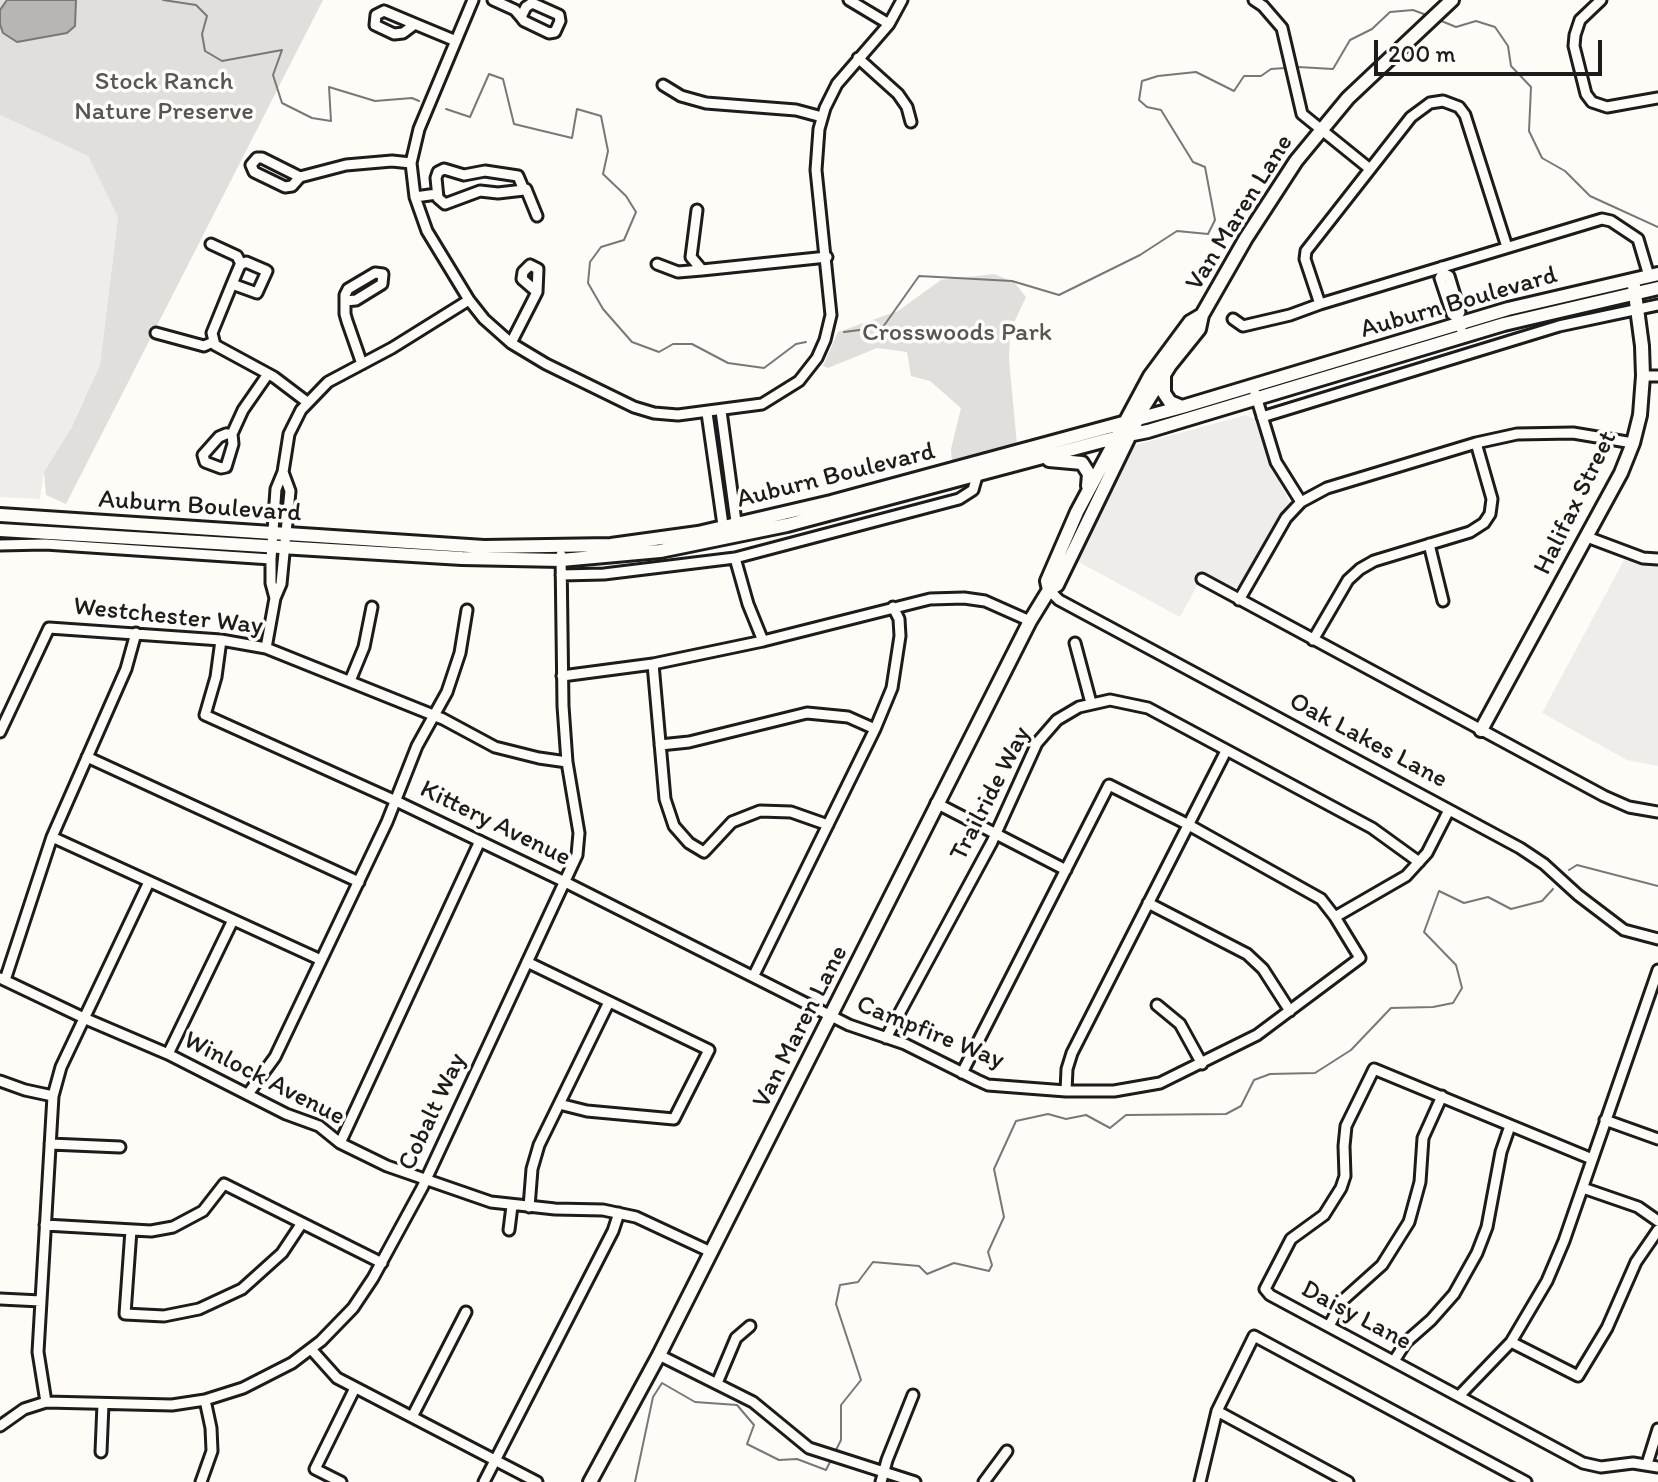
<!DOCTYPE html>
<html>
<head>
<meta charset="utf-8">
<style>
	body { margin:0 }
	#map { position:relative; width:1658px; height:1482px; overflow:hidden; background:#fdfcf7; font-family:Itim,sans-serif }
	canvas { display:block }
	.scale { position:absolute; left:1374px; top:40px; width:228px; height:36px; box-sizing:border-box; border:4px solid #1c1c1c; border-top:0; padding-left:10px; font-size:24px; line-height:28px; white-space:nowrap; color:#1c1c1c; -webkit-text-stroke:6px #fdfcf7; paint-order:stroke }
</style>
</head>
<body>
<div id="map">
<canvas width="1658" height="1482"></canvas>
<div class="scale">200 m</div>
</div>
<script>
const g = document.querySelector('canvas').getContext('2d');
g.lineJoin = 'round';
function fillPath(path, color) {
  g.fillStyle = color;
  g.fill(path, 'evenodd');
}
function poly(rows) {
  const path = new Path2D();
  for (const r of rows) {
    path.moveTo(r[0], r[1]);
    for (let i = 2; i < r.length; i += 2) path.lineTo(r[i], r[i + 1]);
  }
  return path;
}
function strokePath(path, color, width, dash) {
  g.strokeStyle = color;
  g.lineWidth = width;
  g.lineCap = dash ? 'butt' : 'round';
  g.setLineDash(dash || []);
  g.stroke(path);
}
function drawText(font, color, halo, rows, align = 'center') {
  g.font = font + ' Itim,sans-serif';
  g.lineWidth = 7;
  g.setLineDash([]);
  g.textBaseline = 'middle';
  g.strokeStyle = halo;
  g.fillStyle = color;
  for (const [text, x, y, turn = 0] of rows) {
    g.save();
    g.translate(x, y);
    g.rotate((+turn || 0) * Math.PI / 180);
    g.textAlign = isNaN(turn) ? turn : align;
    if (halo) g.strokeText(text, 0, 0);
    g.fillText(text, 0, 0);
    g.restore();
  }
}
const built = poly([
	[0,115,88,156,118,217,100,365,69,431,44,472,40,499,0,497],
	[1246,415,1255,420,1266,455,1290,503,1270,532,1241,586,1232,588,1204,573,1180,617,1075,560,1132,446],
	[1624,560,1658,566,1658,766,1627,760,1542,713]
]);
const green = poly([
	[0,0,323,0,66,504,46,495,44,472,71,428,100,365,118,217,88,156,0,115],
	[994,274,1014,282,1026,297,1010,331,1009,360,1017,445,952,463,951,449,961,408,930,381,911,376,907,352,877,348,828,368,823,366,838,332,898,311,941,280]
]);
const water = poly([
	[7,0,76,0,75,26,67,33,17,42,3,33,0,24,0,10,7,0]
]);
const stream = poly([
	[163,0,196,5,207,16,202,34,205,51,222,61,282,50,273,75,282,103,312,118,331,121,329,87,375,101,412,98,419,101],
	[1439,20,1456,27,1476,21,1495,27,1508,46,1511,66,1531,87,1529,131,1542,158,1565,171,1590,196,1658,227],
	[1298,67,1333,69,1350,40,1372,29,1390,12,1413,10,1429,16],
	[446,109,470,117,489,74,503,79,514,124,572,138,577,109,601,116,608,151,603,174,626,196,636,212,624,240,601,247,590,262,588,283,603,309,632,342,659,352,673,344,692,344,728,363,764,368,796,344,806,342],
	[844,332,883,327,919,276,1012,281,1059,295,1140,255,1177,231,1208,234,1215,220,1205,167,1193,162,1161,110,1147,107,1139,100,1142,81,1158,76,1196,72,1234,91,1244,76,1261,76,1271,69,1285,68],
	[1569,870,1577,865,1658,886],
	[835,1452,841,1440,841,1405,861,1380,836,1304,840,1285,858,1282,873,1262,919,1266,927,1274,954,1263,989,1271,992,1265,988,1252,1004,1217,994,1169,1016,1121,1048,1114,1066,1119,1086,1115,1110,1128,1126,1115,1226,1114,1241,1106,1254,1080,1270,1074,1315,1073,1351,1050,1391,1008,1433,1007,1453,1003,1462,988,1456,965,1424,932,1439,891,1464,903,1488,897,1511,909,1542,901,1553,889],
	[635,1482,653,1397,662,1383,695,1402,737,1405,754,1425,747,1444,779,1460,797,1459,826,1470,832,1458]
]);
const street = poly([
	[473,0,419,129,411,163,415,197,427,231,469,300,484,319,511,343,546,364,634,407,654,413,678,415,762,404,799,381,817,358,825,340,831,315,816,170,819,129,825,108,837,84,889,24,902,0],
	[493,0,515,10,521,17],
	[849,0,889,24],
	[1254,0,1263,6,1282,28,1302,114,1370,169],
	[1601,0,1580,20,1575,35,1574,46,1586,94,1592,102,1607,107,1658,98],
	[532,3,559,15,560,21,555,32,549,33,524,21,521,17,526,7,532,3],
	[384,11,415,24,403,33,394,34,375,25,376,15,384,11],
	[415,24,456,41],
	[858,58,898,94,907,107,911,122],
	[663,85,681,96,706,103,796,110,822,117],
	[257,158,262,158,300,177,292,186,285,187,254,172,251,165,257,158],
	[300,177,346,165,392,161,411,163],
	[524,190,518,176,485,171,464,175,444,169,438,172,436,178,438,198,445,204,480,191,498,193,524,190,526,189,537,216],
	[415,197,437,194],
	[697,210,691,257,702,270,827,257],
	[211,244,237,256,241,264],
	[657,264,678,272,702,270],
	[530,265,538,269,537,292,522,279,523,272,530,265],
	[1442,267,1443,273,1440,278,1452,314,1457,318,1461,329],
	[1443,273,1449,276,1460,312,1457,318],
	[232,284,257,293,267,271,246,262,240,265,232,284,212,333,215,345,274,377,307,402],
	[345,301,356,300,382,284,383,274,375,273,348,289,345,295,345,314,347,321,362,364],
	[1320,304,1305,259,1306,251,1411,117,1430,103,1443,101,1459,107,1465,115,1507,247],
	[1233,319,1243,326,1290,315,1320,304,1602,219,1611,221,1638,239,1649,276],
	[156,333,204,346,213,342],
	[511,343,537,292],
	[1643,376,1658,376],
	[1255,393,1276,462,1301,502],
	[721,411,737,529],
	[707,413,724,532],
	[1262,417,1559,326,1658,305],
	[226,434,232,434,233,444,226,467,221,468,205,462,203,455,219,437,226,434],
	[232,434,243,410,268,374],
	[1587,537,1643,558,1658,559],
	[1429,544,1443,601],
	[0,545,45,544,271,559],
	[735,558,748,604,763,641],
	[561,575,604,574,735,558,959,499,973,490,977,476],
	[1202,579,1604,796,1629,807,1658,812],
	[1049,590,1059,600,1520,848,1544,864,1578,895,1624,930,1658,939],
	[275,598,271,583,271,559,276,489,283,472,289,434,301,410,328,382,392,348,469,300],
	[1239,600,1286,518,1301,502,1327,488,1476,443,1517,434,1573,433,1633,443],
	[221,640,216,677,205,715,396,801,565,882,849,1025,905,1044,977,1080,988,1085,1066,1091,1114,1091,1160,1083,1257,1035,1360,958,1335,917,1321,899,1187,824,1109,785,962,1073],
	[1313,640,1348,580,1360,569,1374,561,1470,532,1484,523,1490,514,1492,499,1476,443],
	[1075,643,1091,703],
	[266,648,275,598,281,584,290,491,283,472],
	[653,664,665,799,674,826,689,843,704,852,732,822,760,811,791,812,828,825],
	[562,676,653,664,763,641,930,599,964,598,985,601,1030,621],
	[350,681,364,647,372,607],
	[0,732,49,628,221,640,266,648,443,719,495,747,539,758,567,762],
	[660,745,689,742,807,713,848,717,875,729],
	[87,757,359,882],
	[936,803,1066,870],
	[52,837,321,960],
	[1148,903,1247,954,1263,969,1290,1011],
	[1335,917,1406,876,1427,853,1449,810],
	[527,962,709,1050,674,1119,587,1111,559,1104],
	[754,975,875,729,892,688,900,636,899,619,893,607],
	[0,978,86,1019,168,1054,286,1114,319,1126,340,1143,387,1166,491,1202,555,1209,603,1210,636,1217,711,1252],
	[5,980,52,837,126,669,136,633],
	[1157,1005,1180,1024,1202,1064],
	[886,1038,992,842,1037,743,1057,720,1079,707,1110,700,1148,708,1372,828,1419,862],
	[168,1054,233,920],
	[0,1081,25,1090,53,1096],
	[1066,1091,1067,1069,1072,1053,1226,751],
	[248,1094,275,1057,387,822,417,746,447,692,460,653,467,610],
	[1605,1120,1658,1139],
	[340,1143,480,841],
	[50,1144,120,1147],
	[1592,1159,1374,1069,1346,1126,1344,1146,1345,1176,1341,1188,1324,1215,1291,1239,1265,1289,1270,1295,1583,1463,1601,1467,1633,1463,1658,1467],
	[1583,1188,1638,1207,1658,1221],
	[529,1207,532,1169,539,1145,609,1002],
	[45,1225,151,1231,173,1227,203,1211,224,1184,382,1263],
	[131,1230,125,1314,164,1316,199,1309,242,1289,282,1253,302,1223],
	[509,1230,512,1206],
	[0,1299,41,1301],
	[1329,1326,1343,1300,1382,1265,1409,1222,1420,1182,1423,1138,1442,1096],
	[1511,1342,1578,1376,1607,1328,1636,1262,1658,1230],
	[311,1349,337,1378,537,1482],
	[659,1355,753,1402,809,1448,915,1482],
	[1394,1361,1406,1342,1431,1320,1454,1294,1477,1253,1487,1227,1501,1152,1510,1126],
	[717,1383,736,1338,750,1326],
	[1459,1396,1511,1342,1547,1281,1564,1241,1658,970],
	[46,1402,38,1352,53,1096,61,1067,149,882],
	[1217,1411,1348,1482],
	[412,1417,466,1312],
	[0,1426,24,1409,46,1402,172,1405,205,1400,243,1388,292,1363,321,1341,353,1308,373,1278,422,1188,577,855,579,833,567,762,563,706,561,555],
	[101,1452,103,1404],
	[1647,1464,1658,1429],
	[201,1482,212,1451,211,1428,205,1400],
	[341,1482,315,1469,355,1388],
	[484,1482,613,1231,619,1213],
	[881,1482,887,1460,913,1395],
	[984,1482,1007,1451],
	[1200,1482,1217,1411,1254,1336,1526,1482]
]);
const secondary = poly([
	[1164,376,1164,393,1170,402,1182,407],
	[1049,460,1082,463,1089,474,1088,486],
	[0,515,484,547,611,545,698,533,831,502,1182,407,1508,309,1658,274],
	[0,530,462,558,561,560,660,551,787,525,1118,437,1148,431,1504,324,1658,288],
	[1049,590,1047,581,1077,512,1150,376,1190,322,1202,315],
	[1481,730,1621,473,1633,443,1640,415,1643,376,1642,346,1634,286],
	[590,1482,659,1355,1030,621,1049,590,1057,585,1143,408,1170,365,1199,329,1202,315,1246,238,1296,161,1348,98,1452,0]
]);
const parkNames = [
	["Stock Ranch",164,82],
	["Nature Preserve",164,112],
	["Crosswoods Park",957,333]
];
const streetNames = [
	["Van Maren Lane",1240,213,-58],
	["Auburn Boulevard",1459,303,-16],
	["Auburn Boulevard",836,476,-14],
	["Halifax Street",1576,503,-64],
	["Auburn Boulevard",200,507,4],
	["Westchester Way",168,617,6],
	["Oak Lakes Lane",1368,741,28],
	["Trailride Way",991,794,-63],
	["Kittery Avenue",495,824,26],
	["Van Maren Lane",801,1027,-63],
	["Campfire Way",930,1033,22],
	["Winlock Avenue",264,1079,27],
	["Cobalt Way",433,1112,-65],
	["Daisy Lane",1356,1316,28]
];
fillPath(built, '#eeede9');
fillPath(green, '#e0dfdb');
fillPath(water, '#b7b6b2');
strokePath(water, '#797876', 2);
strokePath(stream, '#797876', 2);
strokePath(street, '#1c1c1c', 15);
strokePath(secondary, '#1c1c1c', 18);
strokePath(street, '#fdfcf7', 9);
strokePath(secondary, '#fdfcf7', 12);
drawText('26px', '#575655', '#fdfcf7', parkNames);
drawText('26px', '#1c1c1c', '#fdfcf7', streetNames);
</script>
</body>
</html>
